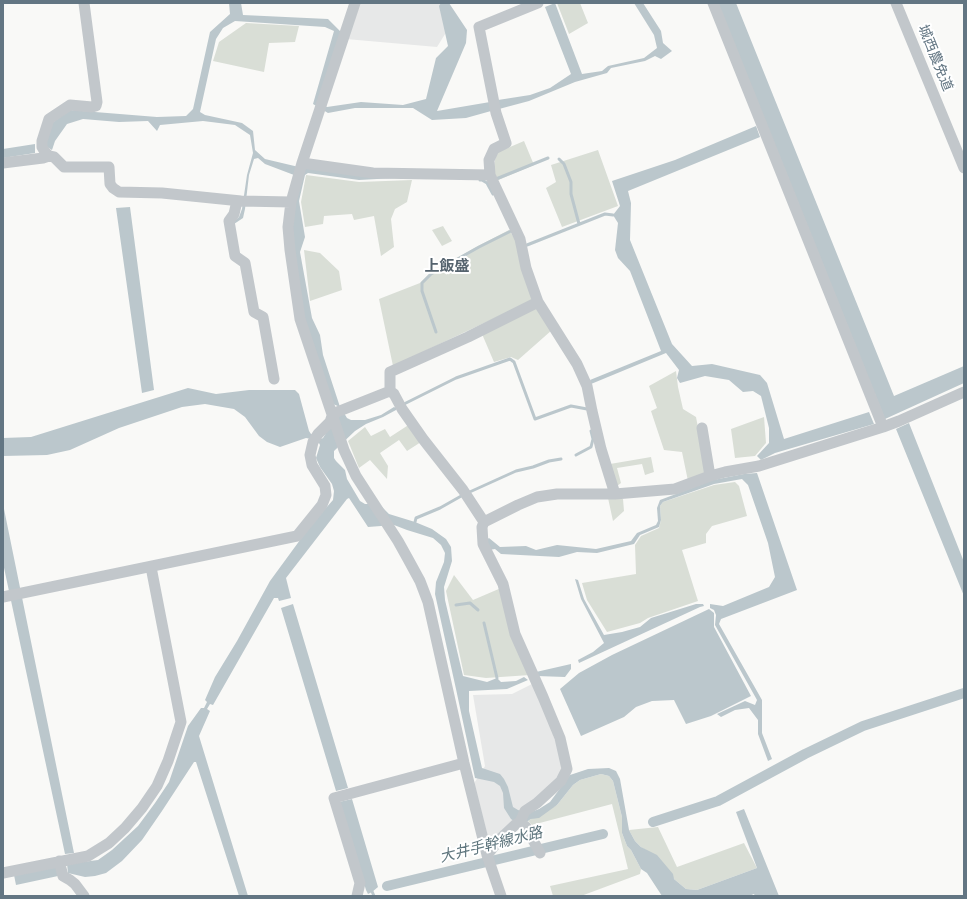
<!DOCTYPE html>
<html>
<head>
<meta charset="utf-8">
<style>
	body { margin:0 }
	#map { position:relative; width:967px; height:899px; overflow:hidden; background:#f9f9f7; font-family:"IBM Plex Sans",sans-serif }
	canvas { display:block }
	.frame { position:absolute; inset:0; border:4px solid #637683; pointer-events:none }
</style>
</head>
<body>
<div id="map">
<canvas width="967" height="899"></canvas>
<div class="frame"></div>
</div>
<script>
const g = document.querySelector('canvas').getContext('2d');
g.lineJoin = 'round';
function fillPath(path, color) {
  g.fillStyle = color;
  g.fill(path, 'evenodd');
}
function poly(rows) {
  const path = new Path2D();
  for (const r of rows) {
    path.moveTo(r[0], r[1]);
    for (let i = 2; i < r.length; i += 2) path.lineTo(r[i], r[i + 1]);
  }
  return path;
}
function strokePath(path, color, width, dash) {
  g.strokeStyle = color;
  g.lineWidth = width;
  g.lineCap = dash ? 'butt' : 'round';
  g.setLineDash(dash || []);
  g.stroke(path);
}
function drawText(font, color, halo, rows, align = 'center') {
  g.font = font + ' "IBM Plex Sans","Noto Sans JP",sans-serif';
  g.lineWidth = 4;
  g.setLineDash([]);
  g.textBaseline = 'middle';
  g.strokeStyle = halo;
  g.fillStyle = color;
  for (const [text, x, y, turn = 0] of rows) {
    g.save();
    g.translate(x, y);
    g.rotate((+turn || 0) * Math.PI / 180);
    g.textAlign = isNaN(turn) ? turn : align;
    if (halo) g.strokeText(text, 0, 0);
    g.fillText(text, 0, 0);
    g.restore();
  }
}
const built = poly([
	[358,3,447,3,455,18,437,47,346,39],
	[534,683,565,767,546,792,487,849,473,785,485,766,473,695,512,694]
]);
const green = poly([
	[557,3,580,3,588,23,569,34],
	[246,23,299,26,295,42,269,43,264,72,213,61,219,42],
	[524,141,534,165,496,181,493,175,496,153],
	[598,150,618,206,562,227,546,188,556,182,551,165],
	[306,175,359,182,412,180,407,202,395,209,391,219,394,247,381,256,374,216,354,220,352,214,324,216,323,224,305,227,301,202],
	[443,226,452,241,442,246,432,230],
	[509,230,518,244,533,300,393,366,379,299,420,283,430,273,478,246],
	[304,250,320,253,339,271,342,290,310,301],
	[536,308,552,330,518,360,511,357,494,362,482,334],
	[676,371,678,387,683,409,696,417,707,474,688,481,682,452,664,450,651,411,657,408,649,386],
	[764,417,766,443,755,456,735,458,731,429],
	[410,424,421,442,407,451,399,440,380,453,388,466,387,479,370,460,359,468,348,441,365,427,371,436,385,429,390,437],
	[651,457,654,472,645,475,642,464,617,468,621,483,617,486,610,464],
	[735,482,739,486,747,516,712,526,706,534,706,543,682,550,698,601,648,618,640,623,607,632,587,600,582,583,636,574,635,545,641,536,659,528,661,520,660,506,663,502,714,485],
	[608,498,623,499,624,511,613,521],
	[454,575,473,600,501,588,530,675,486,678,464,675,446,591],
	[601,774,609,776,613,781,622,817,622,833,627,846,631,850,641,869,640,874,581,896,553,896,550,886,628,869,612,804,532,825,528,821,531,819,557,805,573,785,580,780],
	[658,827,677,867,744,843,757,868,697,890,686,889,674,879,647,851,641,847,635,841,629,830]
]);
const water = poly([
	[229,3,241,3,243,15,328,19,341,32,318,102,327,107,361,102,403,105,426,99,436,58,448,46,439,6,441,3,449,3,467,30,466,43,437,111,490,102,491,111,466,118,432,120,413,108,355,108,328,113,313,104,334,31,325,27,235,21,223,28,216,39,200,112,205,115,242,123,253,131,255,150,265,159,303,168,395,178,359,180,308,173,305,175,299,201,305,237,300,252,312,318,320,335,323,355,340,407,333,404,306,327,294,255,292,223,294,175,265,164,258,158,254,159,249,175,245,209,243,218,234,224,231,224,239,217,242,209,247,175,253,153,250,135,235,125,203,121,160,125,157,131,148,121,119,122,83,119,67,124,55,141,52,150,47,147,46,143,52,123,70,110,157,117,186,116,193,109,210,32,230,14],
	[555,3,582,74,602,71,608,66,644,58,657,48,654,35,634,3,643,3,661,31,663,43,672,51,661,59,655,56,645,61,611,68,607,73,575,82,529,101,499,109,498,100,530,95,550,88,571,74,545,7],
	[718,3,736,3,894,396,964,366,964,383,885,419],
	[756,126,760,137,628,191,631,203,630,240,672,344,692,366,712,364,760,375,767,383,784,439,869,412,874,424,775,453,761,460,757,456,769,443,769,428,761,396,753,391,743,392,729,380,705,376,680,383,677,378,679,370,666,353,591,384,590,380,661,351,630,271,618,258,615,250,618,223,613,215,620,206,612,181,675,160],
	[35,144,35,153,3,158,3,149],
	[130,207,154,390,142,393,116,208],
	[188,388,216,394,249,390,295,390,299,394,309,431,311,434,321,439,323,438,331,425,340,415,344,413,347,418,351,420,365,420,381,415,394,407,396,408,396,410,383,417,366,424,355,431,334,451,334,458,336,461,345,470,347,479,360,501,365,504,379,504,389,514,415,522,432,529,446,539,451,547,452,561,444,587,445,600,463,676,487,682,497,678,501,682,516,681,524,677,528,680,507,689,469,691,469,711,482,768,500,774,504,779,508,787,513,807,518,810,529,813,539,809,550,802,570,775,588,769,609,768,616,771,620,779,629,830,635,841,641,847,657,855,673,874,674,879,686,889,697,890,757,868,736,812,744,809,779,896,755,896,754,894,749,896,662,896,647,873,641,869,631,850,627,846,622,833,622,817,613,781,609,776,601,774,580,780,573,785,557,805,539,818,531,819,528,821,514,821,511,819,504,808,503,793,500,786,494,782,475,778,456,689,435,594,436,582,444,562,445,553,441,545,433,538,407,530,394,525,368,527,349,498,347,499,286,578,291,598,279,601,278,598,274,598,213,705,210,704,207,709,210,711,199,736,248,896,239,896,196,762,194,762,162,811,142,840,122,861,106,873,95,876,85,877,68,873,67,864,98,860,112,850,138,826,155,803,169,782,188,726,201,708,204,708,207,702,205,700,215,677,237,641,270,581,311,525,333,500,334,491,332,484,320,467,316,458,320,445,319,443,311,439,306,438,280,447,267,442,259,436,245,417,234,409,205,404,182,407,119,428,70,450,47,455,3,456,3,438,31,437],
	[909,423,964,562,964,596,896,429],
	[757,473,797,590,721,619,719,624,762,700,762,733,772,759,768,761,758,734,758,720,749,708,735,710,721,717,717,714,745,701,755,705,757,700,715,625,716,615,714,610,710,608,710,604,723,606,769,587,775,577,768,543,748,485,742,479,714,484,663,502,660,506,661,520,659,527,640,535,634,544,597,553,577,552,559,557,501,554,495,549,489,550,486,540,489,538,500,547,526,546,536,550,557,545,596,549,631,541,637,533,656,525,658,521,657,508,660,500,713,480,744,474],
	[3,504,74,853,65,854,3,563],
	[575,579,578,580,584,599,604,635,622,632,640,627,651,618,696,604,703,604,704,606,700,607,579,663,578,660,593,652,604,643,581,599],
	[293,604,348,788,336,791,281,608],
	[709,609,714,613,714,627,751,696,711,716,686,724,674,700,652,701,636,707,624,717,581,736,560,689,579,673,612,655],
	[571,664,571,669,565,677,537,676,536,672],
	[352,799,378,887,372,892,368,894,366,890,339,802],
	[56,866,58,876,16,885,14,875]
]);
const stream = poly([
	[559,159,564,164,571,182,571,194,579,224],
	[496,179,548,158],
	[480,180,482,180,487,183,493,194],
	[527,245,605,214,613,215],
	[436,332,422,291,422,283,431,274,479,247,511,231],
	[402,405,456,378,510,359,514,362,535,419,571,406,587,409],
	[576,455,591,447,593,439,591,431],
	[415,522,416,518,440,508,463,495,516,471,533,467,549,461,561,459],
	[456,605,470,603,478,610],
	[484,623,497,678],
	[371,889,374,896]
]);
const canal = poly([
	[653,822,718,801,805,754,863,726,964,693],
	[387,886,603,834]
]);
const minor = poly([
	[84,3,97,102,96,106,92,107,70,105,49,119,42,141,42,147,45,152,49,156,54,157,64,167,109,167,110,184,113,188,119,192,162,193,241,201,291,202],
	[355,3,302,163,291,202,288,227,290,250,300,319,344,450,356,476,398,541,408,559,420,581,428,602,464,763,487,855,501,896],
	[713,3,883,427],
	[896,3,964,168],
	[3,163,43,158,49,156],
	[302,163,373,173,490,175,520,239,526,268,538,302,577,364,587,386,592,411,601,449,615,494],
	[490,175,489,160,494,149,506,143,496,113,479,27,538,3],
	[237,201,234,214,229,221,235,256,245,263,254,312,263,317,274,379],
	[702,428,710,476],
	[484,522,518,505,537,497,557,494,615,494,675,489,710,476,725,472,759,466,883,427,899,421,964,392],
	[3,597,297,536,322,505,326,495,325,486,312,465,310,455,313,442,318,434,330,422,332,416,337,412,390,391],
	[520,822,526,827,540,853],
	[487,855,499,840,515,825,520,822,525,811,537,803,561,781,567,769,560,738,543,697,515,634,503,584,483,544,482,527,484,522,463,490,423,439,402,409,394,394,390,391,390,372,468,337,538,302],
	[59,861,63,876,70,880,75,884,84,896],
	[3,873,88,856,109,843,125,828,142,808,157,786,168,761,181,722,151,567],
	[357,896,360,883,334,798,464,763]
]);
const streetNames = [
	["城西農免道",935,58,68]
];
const neighbourhoodNames = [
	["上飯盛",447,267]
];
const waterNames = [
	["大井手幹線水路",491,845,-14]
];
fillPath(built, '#e7e8e8');
fillPath(green, '#d9ded6');
fillPath(water, '#bbc7cc');
strokePath(stream, '#bbc7cc', 3);
strokePath(canal, '#bbc7cc', 10);
strokePath(minor, '#c2c7cb', 11);
drawText('14px', '#637683', '#fff', streetNames);
drawText('bold 15px', '#55636e', '#fff', neighbourhoodNames);
drawText('italic 15px', '#5e757d', '#fff', waterNames);
</script>
</body>
</html>
